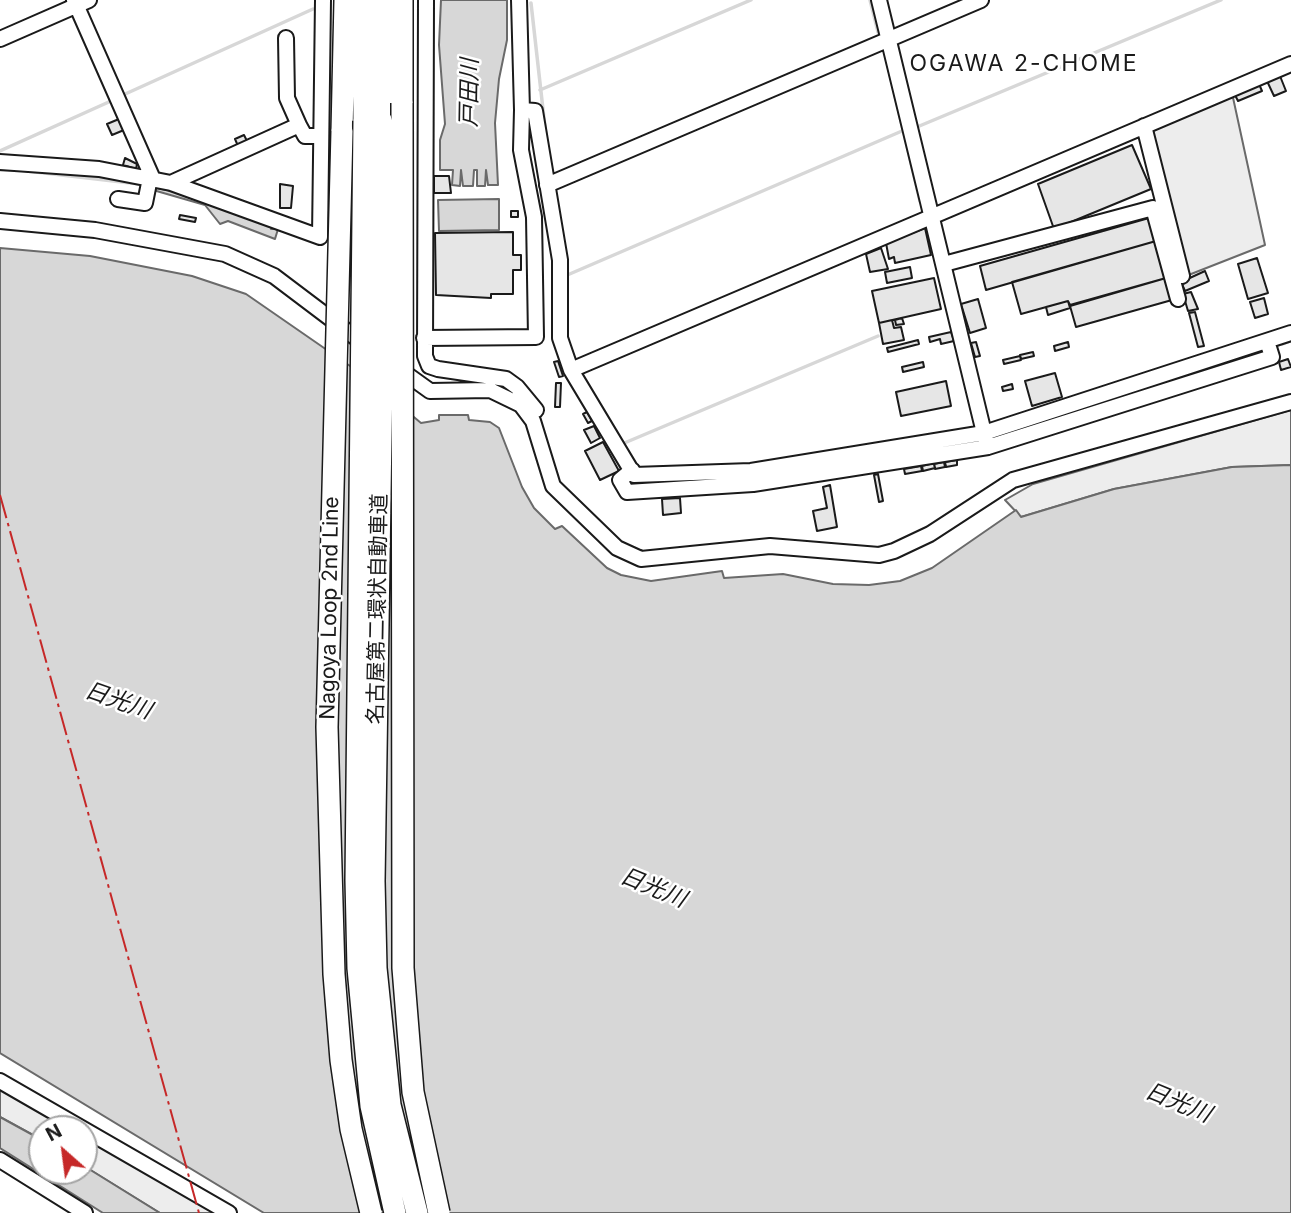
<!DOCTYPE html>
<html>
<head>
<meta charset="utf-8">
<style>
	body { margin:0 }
	#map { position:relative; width:1291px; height:1213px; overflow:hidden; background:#fff; font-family:Inter,sans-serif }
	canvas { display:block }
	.north { position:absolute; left:28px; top:1115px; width:70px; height:70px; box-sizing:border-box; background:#fff; border:2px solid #a3a3a3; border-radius:50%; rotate:332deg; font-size:19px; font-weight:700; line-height:28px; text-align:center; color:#1a1a1a }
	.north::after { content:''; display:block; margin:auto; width:24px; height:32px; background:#c62828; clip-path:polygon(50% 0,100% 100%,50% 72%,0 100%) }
</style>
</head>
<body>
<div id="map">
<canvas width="1291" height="1213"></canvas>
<div class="north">N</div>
</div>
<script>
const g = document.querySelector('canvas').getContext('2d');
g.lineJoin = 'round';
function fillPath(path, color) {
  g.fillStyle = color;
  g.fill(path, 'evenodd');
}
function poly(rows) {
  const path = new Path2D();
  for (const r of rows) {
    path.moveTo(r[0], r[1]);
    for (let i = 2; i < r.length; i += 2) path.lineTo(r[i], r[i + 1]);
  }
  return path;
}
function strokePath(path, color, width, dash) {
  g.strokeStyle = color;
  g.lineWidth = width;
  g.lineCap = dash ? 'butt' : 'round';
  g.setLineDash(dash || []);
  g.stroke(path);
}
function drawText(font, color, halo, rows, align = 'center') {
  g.font = font + ' Inter,"Noto Sans JP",sans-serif';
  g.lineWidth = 5;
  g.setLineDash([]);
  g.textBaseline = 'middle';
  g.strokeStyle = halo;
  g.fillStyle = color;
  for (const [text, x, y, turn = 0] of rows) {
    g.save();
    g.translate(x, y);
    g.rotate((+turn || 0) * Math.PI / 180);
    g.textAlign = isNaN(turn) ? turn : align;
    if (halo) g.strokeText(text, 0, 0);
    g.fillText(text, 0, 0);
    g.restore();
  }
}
const green = poly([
	[1232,93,1265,245,1186,276,1150,131,1232,93],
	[1291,410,1291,465,1232,467,1114,489,1021,517,1005,500,1033,484,1291,410],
	[0,1086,79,1129,42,1129,42,1140,0,1117,0,1086],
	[84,1132,220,1213,160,1213,84,1166,84,1132]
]);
const water = poly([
	[441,0,507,0,507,40,499,79,495,123,498,185,488,185,486,170,485,186,477,186,477,170,474,170,473,186,463,186,461,170,460,186,452,185,453,170,440,170,440,140,445,124,439,45,441,0],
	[153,187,202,198,272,226,271,229,278,229,275,239,228,221,220,224,205,205,153,190,153,187],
	[499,199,499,230,439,231,438,200,499,199],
	[0,248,90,256,192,276,246,294,366,377,421,423,439,420,439,415,468,415,469,420,490,422,499,428,522,487,534,508,555,529,562,526,607,568,621,575,651,581,722,571,724,578,783,574,833,584,869,585,900,581,932,568,1016,510,1021,517,1114,489,1232,467,1291,465,1291,1213,264,1213,0,1053,0,248],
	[0,1117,42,1140,42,1171,84,1171,84,1166,160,1213,103,1213,0,1148,0,1117]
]);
const stream = poly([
	[870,0,878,32],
	[531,3,546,136],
	[884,49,920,201],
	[540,90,751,0],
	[123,95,313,9],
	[917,127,1221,0],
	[0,151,111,101],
	[0,170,12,170],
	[27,171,139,184],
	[565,276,902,131],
	[1282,344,1291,341],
	[1138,390,1257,352],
	[622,444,878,336]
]);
const building = poly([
	[1280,76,1286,91,1274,96,1267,81,1280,76],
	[1259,84,1262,91,1238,101,1235,95,1259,84],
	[119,119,124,130,112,135,107,124,119,119],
	[244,135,247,141,238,146,235,139,244,135],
	[1132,145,1151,189,1054,229,1038,184,1132,145],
	[125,158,137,164,136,169,123,165,125,158],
	[434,176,449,176,451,193,434,193,434,176],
	[280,184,293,186,291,208,280,208,280,184],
	[511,211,518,211,518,217,511,217,511,211],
	[180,215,196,218,195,222,179,219,180,215],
	[1149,218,1156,241,986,290,980,266,1149,218],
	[925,228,931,255,895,263,894,257,889,259,886,243,925,228],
	[513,232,513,255,521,255,521,270,513,270,513,294,491,294,491,298,436,295,435,233,513,232],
	[1156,241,1166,278,1070,305,1068,301,1021,314,1012,282,1156,241],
	[881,248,888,269,870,272,866,254,881,248],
	[1257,258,1268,293,1248,299,1238,264,1257,258],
	[910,267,912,278,887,283,885,272,910,267],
	[1205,271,1209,281,1185,291,1181,282,1205,271],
	[934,278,941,309,879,323,872,291,934,278],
	[1166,278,1172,300,1076,327,1070,306,1166,278],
	[1191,292,1198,309,1188,311,1183,294,1191,292],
	[1264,298,1268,314,1255,318,1250,302,1264,298],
	[978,299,986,328,970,333,961,304,978,299],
	[1068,301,1070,308,1048,315,1046,307,1068,301],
	[1195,312,1204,346,1198,347,1189,313,1195,312],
	[902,318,904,324,896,325,895,320,902,318],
	[892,320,894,328,901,327,904,340,883,344,879,323,892,320],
	[951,332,954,341,941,344,940,339,930,342,929,337,951,332],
	[918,340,919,344,888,352,887,348,918,340],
	[976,342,980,356,975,357,971,343,976,342],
	[1068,342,1069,347,1055,351,1054,346,1068,342],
	[1033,352,1034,356,1021,359,1020,355,1033,352],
	[1020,356,1021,360,1004,364,1003,360,1020,356],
	[1288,359,1291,367,1281,370,1279,362,1288,359],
	[558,361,563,376,559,377,554,362,558,361],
	[923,362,924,367,903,372,902,367,923,362],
	[1055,373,1062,397,1032,406,1025,381,1055,373],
	[946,381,951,406,901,416,896,392,946,381],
	[556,383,561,383,560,407,555,407,556,383],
	[1012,384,1013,389,1003,391,1002,387,1012,384],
	[587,412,592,421,588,423,583,414,587,412],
	[594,426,600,438,591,443,584,430,594,426],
	[603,442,619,471,600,480,585,451,603,442],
	[957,460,957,465,946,467,945,462,957,460],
	[944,462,945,467,935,469,934,464,944,462],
	[934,463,935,468,923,471,922,466,934,463],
	[921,466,922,471,905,474,904,469,921,466],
	[878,474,883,501,879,502,874,475,878,474],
	[830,485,837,527,817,531,813,511,827,508,823,487,830,485],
	[680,498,681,513,663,515,662,499,680,498]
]);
const minor = poly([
	[74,0,153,179],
	[426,0,425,356,429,366,438,369,506,379,517,387,536,410],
	[519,0,522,110,535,111,560,260,560,338,571,370],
	[879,0,986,441],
	[286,38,287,98,299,125],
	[0,39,89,0],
	[1291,64,571,370,634,475,751,471,984,433,1291,333],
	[1144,126,1182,276],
	[0,162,99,169,171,183,320,237,323,0],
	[171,183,299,125,305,136,321,136],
	[547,185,981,0],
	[118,199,145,203,150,178],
	[0,221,95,230,225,254,274,276,364,344],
	[944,264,1153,208,1178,299],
	[424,338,536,337,534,217,521,150,522,110],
	[398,368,430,391,490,390,521,405,533,421,553,486,617,548,641,559,770,546,879,555,894,551,930,534,1013,480,1291,402],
	[632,470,620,480,627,492,753,484,988,447,1272,357,1267,341],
	[0,1081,229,1213],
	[0,1160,85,1213]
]);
const highway = poly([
	[363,0,364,121],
	[381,0,381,120],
	[402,0,402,103],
	[342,131,345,0]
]);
const highwayBridge = poly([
	[402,103,403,968,413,1092,439,1213],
	[381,120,383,302,374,881,376,968,390,1105,417,1213],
	[364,121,356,880,358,968,371,1106,395,1213],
	[342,131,327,727,334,974,341,1060,351,1129,371,1213]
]);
const power = poly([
	[0,495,199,1213]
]);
const streetNames = [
	["Nagoya Loop 2nd Line",330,608,-89],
	["名古屋第二環状自動車道",378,609,-89]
];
const neighbourhoodNames = [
	["OGAWA 2-CHOME",1024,64]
];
const waterNames = [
	["戸田川",470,93,-89],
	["日光川",118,701,19],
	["日光川",653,888,22],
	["日光川",1178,1103,22]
];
fillPath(green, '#ededed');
strokePath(green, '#6a6a6a', 2);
fillPath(water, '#d7d7d7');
strokePath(water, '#6a6a6a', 2);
strokePath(stream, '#d7d7d7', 3.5);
fillPath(building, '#e6e6e6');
strokePath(building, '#1a1a1a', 2);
strokePath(minor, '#1a1a1a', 18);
strokePath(highway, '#1a1a1a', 24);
strokePath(minor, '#fff', 14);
strokePath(highway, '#fff', 21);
strokePath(highwayBridge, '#1a1a1a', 24, []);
strokePath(highwayBridge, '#fff', 21);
strokePath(power, '#c62828', 2, [24, 5, 3.5, 5]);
drawText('21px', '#1a1a1a', '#fff', streetNames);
g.letterSpacing = '2px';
drawText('23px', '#1a1a1a', '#fff', neighbourhoodNames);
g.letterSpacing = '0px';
drawText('italic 23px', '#1a1a1a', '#fff', waterNames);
</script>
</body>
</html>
